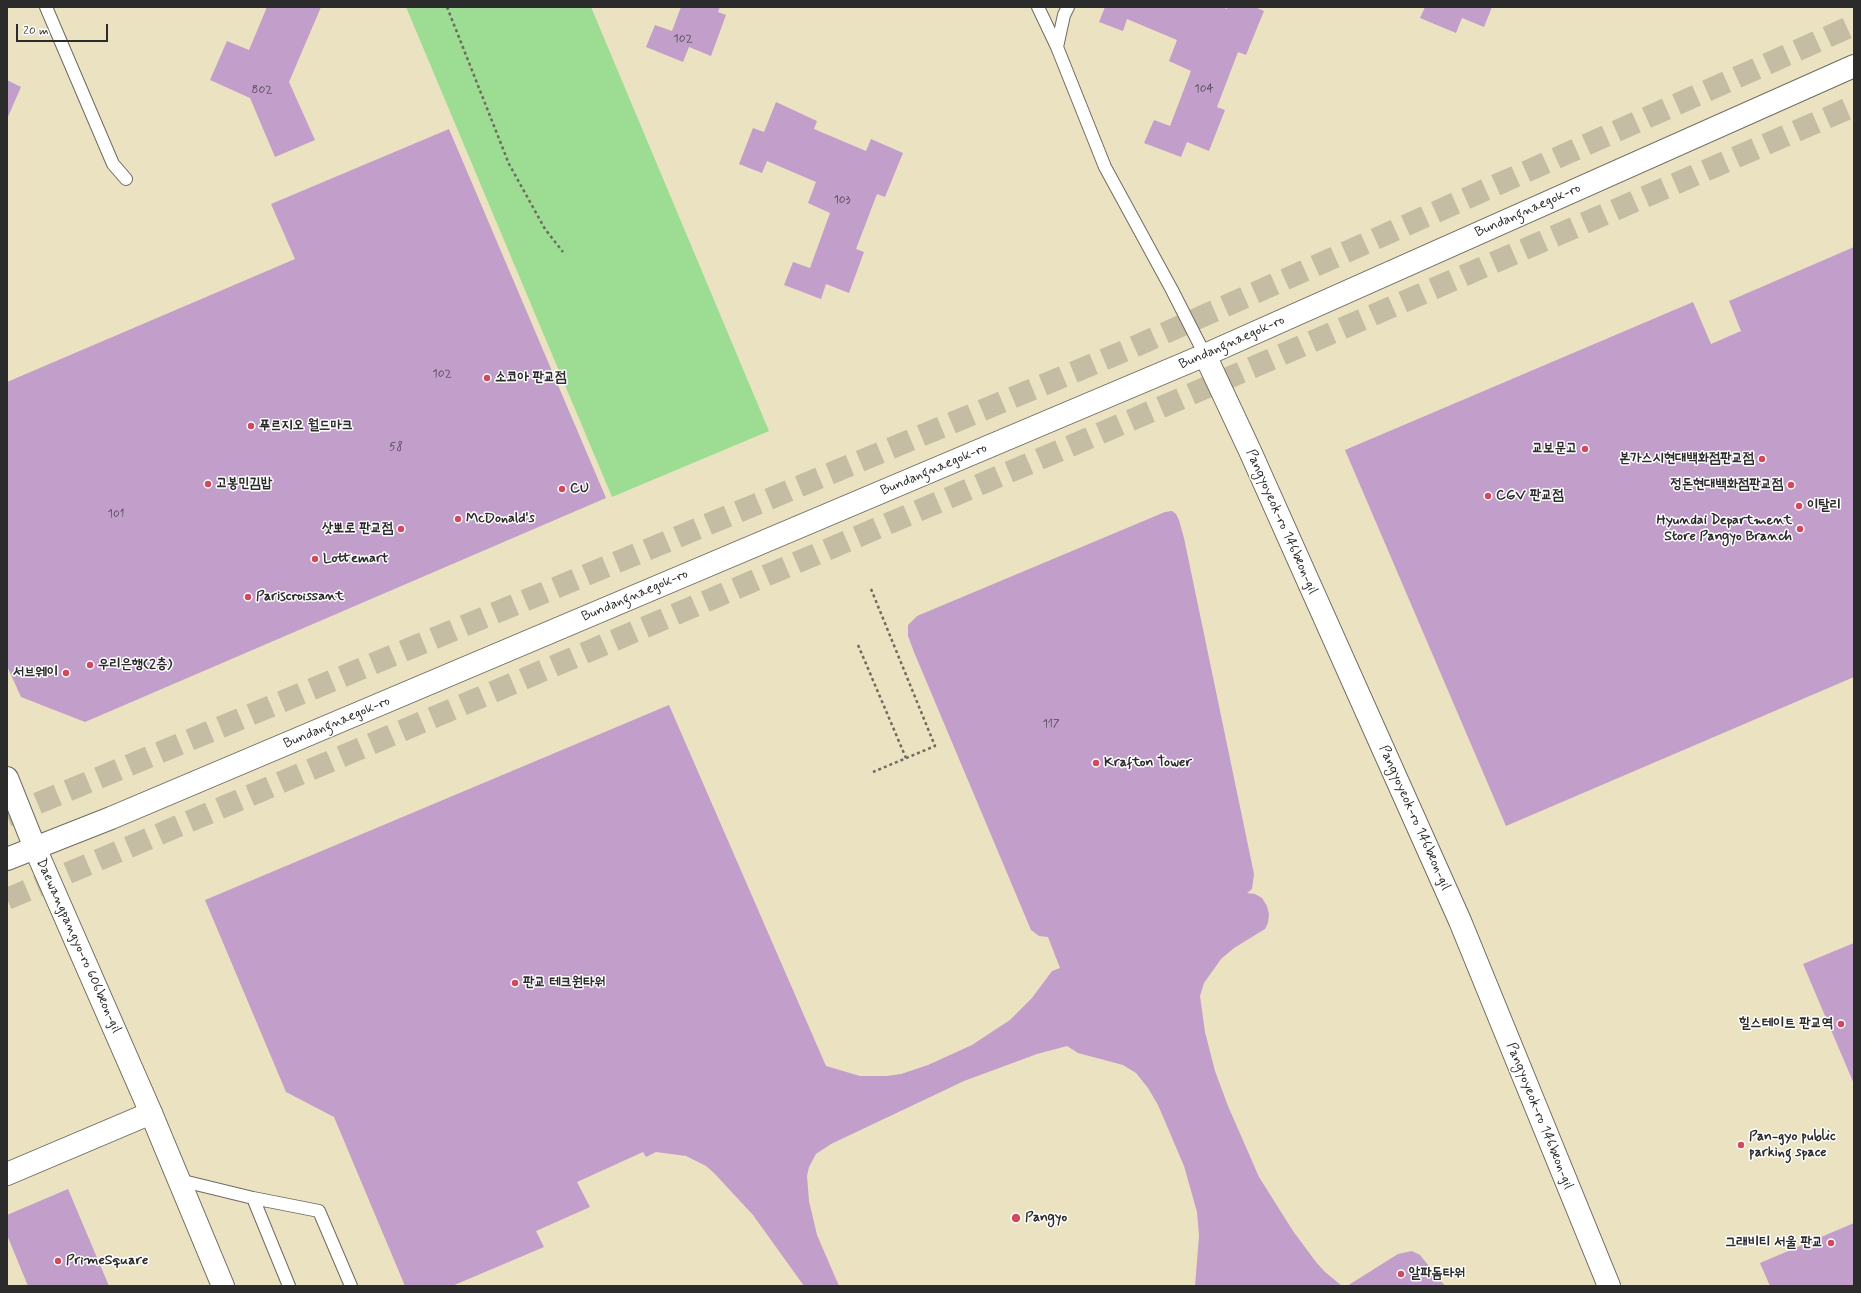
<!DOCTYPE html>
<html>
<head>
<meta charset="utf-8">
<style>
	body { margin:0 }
	#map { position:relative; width:1861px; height:1293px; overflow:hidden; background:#ebe2c1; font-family:Mynerve,sans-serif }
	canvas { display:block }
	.frame { position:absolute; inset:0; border:8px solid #2b2b2b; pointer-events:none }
	.scale { position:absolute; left:16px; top:24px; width:92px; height:18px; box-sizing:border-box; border:2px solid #2b2b2b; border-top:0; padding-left:5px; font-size:12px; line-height:14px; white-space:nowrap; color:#2b2b2b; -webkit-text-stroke:3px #fff; paint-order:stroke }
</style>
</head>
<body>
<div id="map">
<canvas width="1861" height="1293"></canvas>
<div class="frame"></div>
<div class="scale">20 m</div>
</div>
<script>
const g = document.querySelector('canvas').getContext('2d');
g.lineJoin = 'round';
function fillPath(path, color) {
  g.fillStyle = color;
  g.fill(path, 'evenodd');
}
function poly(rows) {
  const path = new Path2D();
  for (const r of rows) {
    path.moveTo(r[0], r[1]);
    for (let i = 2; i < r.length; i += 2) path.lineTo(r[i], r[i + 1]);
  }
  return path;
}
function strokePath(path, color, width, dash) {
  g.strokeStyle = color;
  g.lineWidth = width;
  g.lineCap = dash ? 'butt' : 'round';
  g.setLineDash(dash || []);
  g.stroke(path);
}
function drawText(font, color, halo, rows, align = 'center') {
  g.font = font + ' Mynerve,"Poor Story",sans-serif';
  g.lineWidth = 3;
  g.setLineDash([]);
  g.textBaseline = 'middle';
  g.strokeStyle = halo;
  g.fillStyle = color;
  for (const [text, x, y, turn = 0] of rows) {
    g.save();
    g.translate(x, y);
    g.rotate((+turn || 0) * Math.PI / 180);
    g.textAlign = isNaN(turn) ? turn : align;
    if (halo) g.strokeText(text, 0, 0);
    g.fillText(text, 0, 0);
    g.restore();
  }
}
const green = poly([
	[406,7,591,7,769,431,612,497]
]);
const building = poly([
	[267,7,321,7,289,82,315,140,275,157,250,98,210,80,227,41,249,50],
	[681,7,720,7,718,12,726,15,711,56,689,47,683,62,646,47,655,25,672,31],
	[1105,7,1222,7,1227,9,1227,7,1255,7,1264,11,1246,55,1238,52,1217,107,1225,110,1209,151,1187,142,1181,157,1144,143,1154,120,1170,126,1191,71,1169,61,1177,40,1127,19,1123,31,1099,22],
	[1425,7,1492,7,1484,27,1462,18,1456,33,1420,18],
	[7,80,21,87,7,119],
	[776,102,817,121,814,129,866,151,871,139,903,153,885,197,877,194,856,249,864,252,849,293,826,284,821,299,784,285,793,262,810,268,830,213,808,203,816,182,767,161,762,173,739,164,753,128,764,132],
	[449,129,606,498,85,722,21,697,7,666,7,382,295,259,271,204],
	[1854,247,1854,677,1506,826,1345,450,1693,302,1711,344,1741,331,1729,301],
	[1172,511,1176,514,1179,520,1184,538,1254,874,1252,889,1247,893,1255,894,1262,898,1267,906,1269,914,1268,923,1265,929,1234,948,1221,959,1204,983,1200,996,1205,1032,1215,1071,1228,1106,1259,1177,1293,1231,1316,1262,1325,1272,1342,1286,1195,1286,1199,1236,1197,1212,1184,1166,1158,1105,1148,1088,1136,1073,1123,1065,1078,1053,1067,1046,1037,1054,964,1081,831,1144,816,1154,809,1167,807,1176,809,1201,817,1235,839,1286,804,1286,753,1215,714,1173,706,1166,686,1156,656,1152,646,1157,643,1152,577,1182,590,1207,536,1231,544,1247,452,1286,405,1286,334,1117,286,1092,205,900,669,705,826,1066,860,1076,887,1076,901,1074,928,1065,972,1045,1010,1020,1032,998,1052,971,1060,968,1048,937,1039,936,1031,930,914,652,908,636,908,625,917,616,1165,512],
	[1854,943,1854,1084,1803,964],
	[68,1189,109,1286,28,1286,7,1235,7,1215],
	[1854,1223,1854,1286,1770,1286,1760,1263],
	[1412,1251,1420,1255,1445,1286,1347,1286,1398,1254]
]);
const trunkTunnel = poly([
	[7,816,1127,350,1854,25],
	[7,899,1136,418,1854,106]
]);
const path = poly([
	[447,7,509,164,545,229,563,252],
	[871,589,935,746,873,772],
	[858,645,906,758]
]);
const service = poly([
	[46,7,113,164,126,179],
	[1038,7,1057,47,1105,167,1172,290,1205,355],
	[1057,47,1064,15,1068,7],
	[179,1180,253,1198,289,1286],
	[253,1198,319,1211,351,1286]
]);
const minor = poly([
	[1205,355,1250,451,1460,921,1609,1286],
	[7,1174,151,1113]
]);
const tertiary = poly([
	[7,778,35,848,151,1113,223,1286]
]);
const primary = poly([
	[7,859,111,818,1205,355,1854,66]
]);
const markers = [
	[487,378,4,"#d1495b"],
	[251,426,4,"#d1495b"],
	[1585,449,4,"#d1495b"],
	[1762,459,4,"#d1495b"],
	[208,484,4,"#d1495b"],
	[1791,485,4,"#d1495b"],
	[562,489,4,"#d1495b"],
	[1488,496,4,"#d1495b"],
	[1799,506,4,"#d1495b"],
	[458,519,4,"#d1495b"],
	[401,529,4,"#d1495b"],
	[1800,529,4,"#d1495b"],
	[315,559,4,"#d1495b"],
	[248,597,4,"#d1495b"],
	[90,665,4,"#d1495b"],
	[66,673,4,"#d1495b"],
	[1096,763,4,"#d1495b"],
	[515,983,4,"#d1495b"],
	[1841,1024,4,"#d1495b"],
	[1741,1145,4,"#d1495b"],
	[1016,1218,5,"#d1495b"],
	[1831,1243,4,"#d1495b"],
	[58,1261,4,"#d1495b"],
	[1401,1274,4,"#d1495b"]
];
const numberNames = [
	["102",683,39],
	["104",1204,89],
	["802",262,90],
	["103",842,200],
	["102",442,374],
	["58",396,447],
	["101",116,514],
	["117",1051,724]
];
const streetNames = [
	["Bundangnaegok-ro",1528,211,-24],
	["Bundangnaegok-ro",1232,343,-24],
	["Bundangnaegok-ro",934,470,-23],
	["Pangyoyeok-ro 146beon-gil",1281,522,66],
	["Bundangnaegok-ro",635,596,-23],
	["Bundangnaegok-ro",337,723,-23],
	["Pangyoyeok-ro 146beon-gil",1414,818,66],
	["Daewangpangyo-ro 606beon-gil",78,946,66],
	["Pangyoyeok-ro 146beon-gil",1539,1116,68]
];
const poiNames = [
	["소코아 판교점",495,378],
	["푸르지오 월드마크",259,426],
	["교보문고",1577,449,"right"],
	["본가스시현대백화점판교점",1754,459,"right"],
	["고봉민김밥",216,484],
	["정돈현대백화점판교점",1783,485,"right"],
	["CU",570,489],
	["CGV 판교점",1496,496],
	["이탈리",1807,506],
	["McDonald's",466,519],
	["Hyundai Department",1792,521,"right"],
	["Store Pangyo Branch",1792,537,"right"],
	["삿뽀로 판교점",393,529,"right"],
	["Lottemart",323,559],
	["Pariscroissant",256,597],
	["우리은행(2층)",98,665],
	["서브웨이",58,673,"right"],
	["Krafton Tower",1104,763],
	["판교 테크원타워",523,983],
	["힐스테이트 판교역",1833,1024,"right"],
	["Pan-gyo public",1749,1137],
	["parking space",1749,1153],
	["Pangyo",1025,1218],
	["그래비티 서울 판교",1823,1243,"right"],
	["PrimeSquare",66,1261],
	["알파돔타워",1409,1274]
];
fillPath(green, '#9cdd93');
fillPath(building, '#c29ecb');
strokePath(trunkTunnel, '#c5bda3', 22, [22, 11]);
strokePath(service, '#6e6b60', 14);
strokePath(minor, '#6e6b60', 24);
strokePath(tertiary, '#6e6b60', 24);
strokePath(primary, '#6e6b60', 24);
strokePath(path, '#6e6b60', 2.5, [3, 3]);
strokePath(service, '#fff', 12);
strokePath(minor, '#fff', 22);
strokePath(tertiary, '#fff', 22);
strokePath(primary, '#fff', 22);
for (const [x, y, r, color] of markers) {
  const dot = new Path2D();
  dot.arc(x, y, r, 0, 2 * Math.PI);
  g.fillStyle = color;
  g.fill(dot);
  strokePath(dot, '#fff', 1.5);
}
drawText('12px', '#514853', null, numberNames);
drawText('14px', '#2b2b2b', '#fff', streetNames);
drawText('bold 14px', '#2b2b2b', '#fff', poiNames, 'left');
</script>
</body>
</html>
